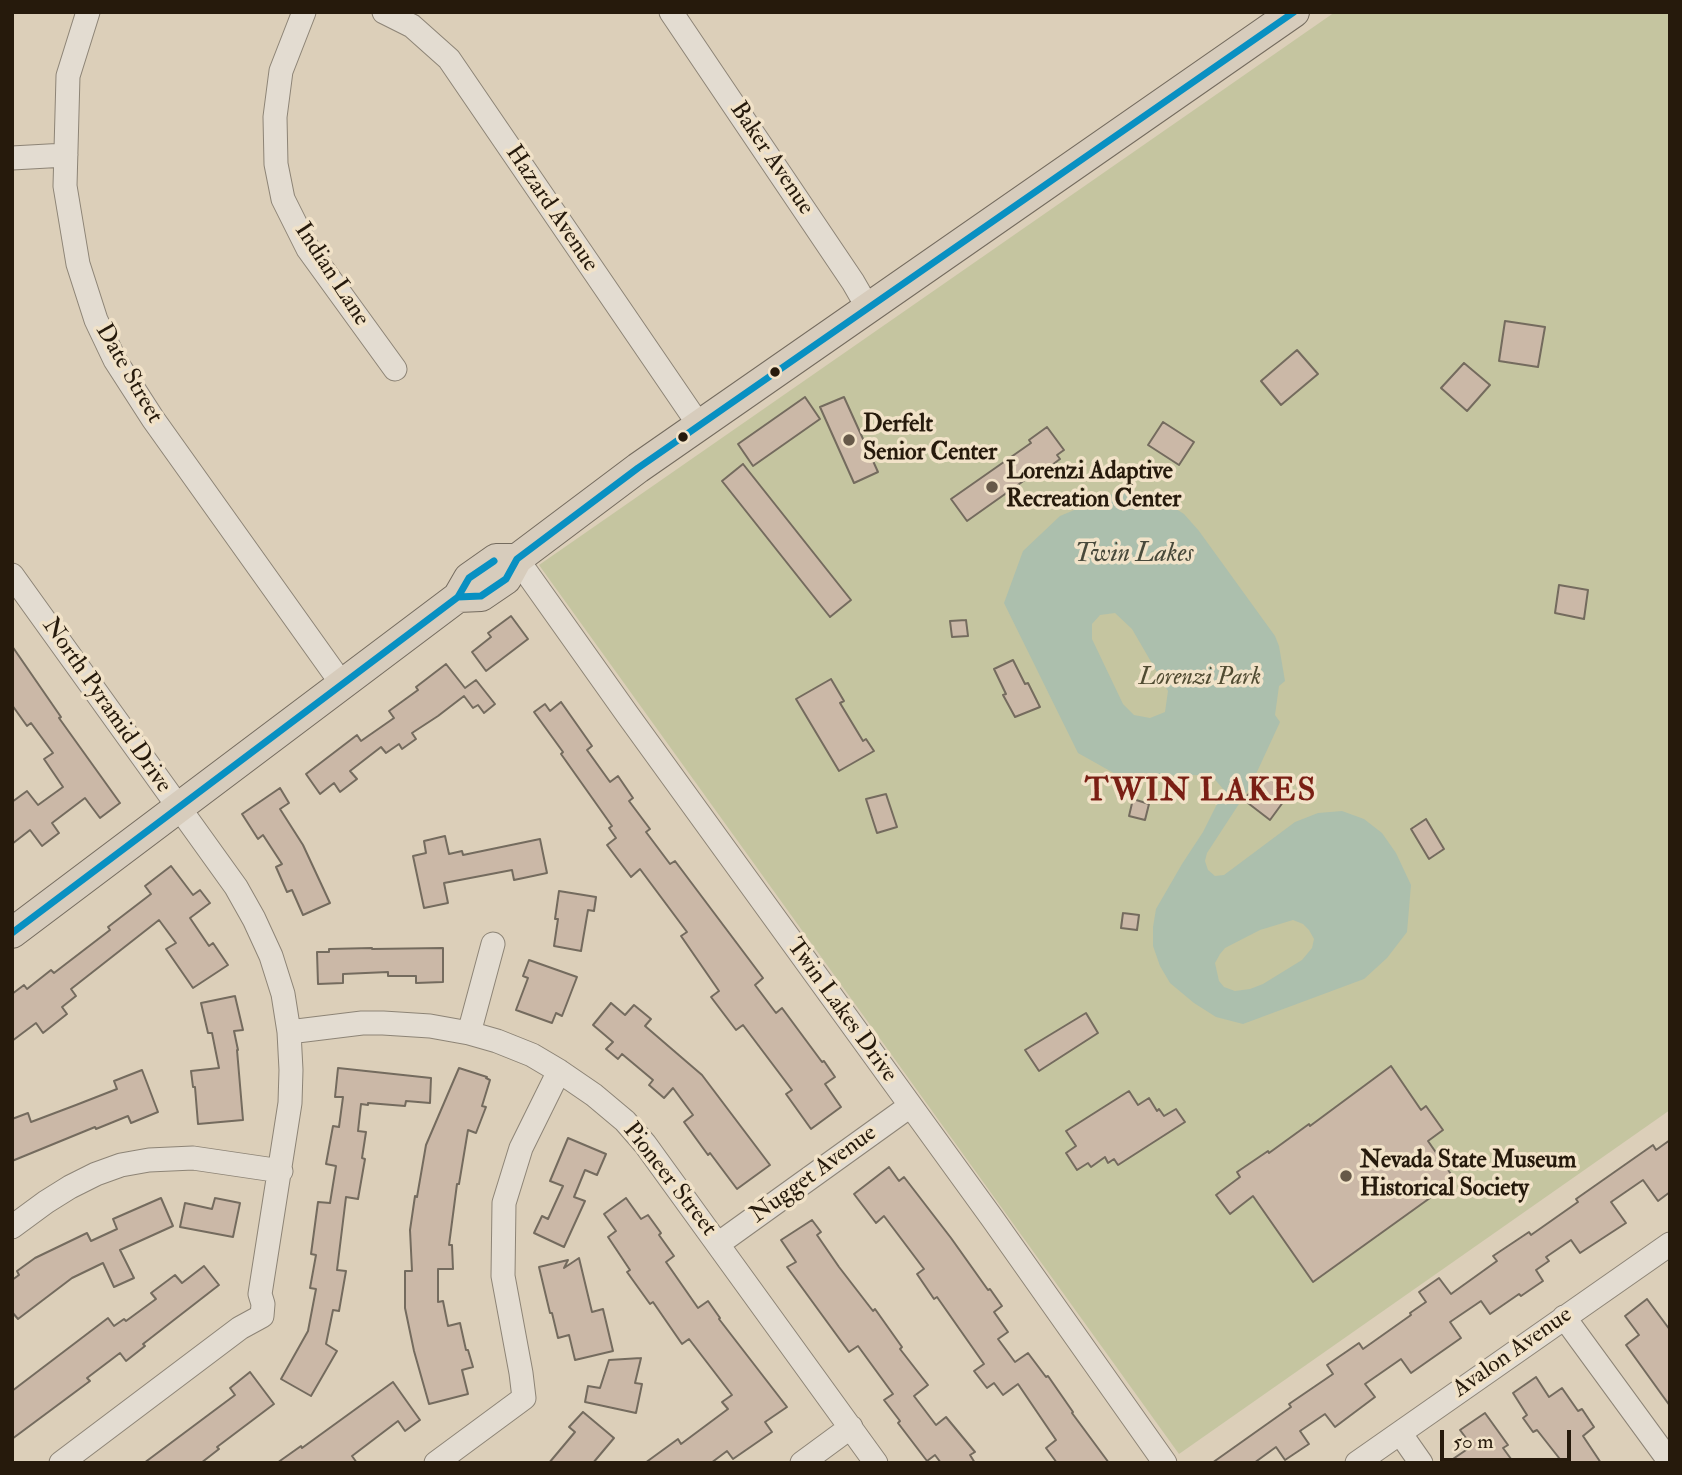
<!DOCTYPE html>
<html>
<head>
<meta charset="utf-8">
<style>
	body { margin:0 }
	#map { position:relative; width:1682px; height:1475px; overflow:hidden; background:#dccfb9; font-family:"IM FELL Double Pica",serif }
	canvas { display:block }
	.frame { position:absolute; inset:0; border:14px solid #261a0c; pointer-events:none }
	.scale { position:absolute; left:1440px; top:1430px; width:131px; height:32px; box-sizing:border-box; border:4px solid #261a0c; border-top:0; padding-left:9px; font-size:21px; line-height:24px; white-space:nowrap; color:#261a0c; -webkit-text-stroke:5px #f1e2c8; paint-order:stroke }
</style>
</head>
<body>
<div id="map">
<canvas width="1682" height="1475"></canvas>
<div class="frame"></div>
<div class="scale">50 m</div>
</div>
<script>
const g = document.querySelector('canvas').getContext('2d');
g.lineJoin = 'round';
function fillPath(path, color) {
  g.fillStyle = color;
  g.fill(path, 'evenodd');
}
function poly(rows) {
  const path = new Path2D();
  for (const r of rows) {
    path.moveTo(r[0], r[1]);
    for (let i = 2; i < r.length; i += 2) path.lineTo(r[i], r[i + 1]);
  }
  return path;
}
function strokePath(path, color, width, dash) {
  g.strokeStyle = color;
  g.lineWidth = width;
  g.lineCap = dash ? 'butt' : 'round';
  g.setLineDash(dash || []);
  g.stroke(path);
}
function drawText(font, color, halo, rows, align = 'center') {
  g.font = font + ' "IM FELL Double Pica",serif';
  g.lineWidth = 7;
  g.setLineDash([]);
  g.textBaseline = 'middle';
  g.strokeStyle = halo;
  g.fillStyle = color;
  for (const [text, x, y, turn = 0] of rows) {
    g.save();
    g.translate(x, y);
    g.rotate((+turn || 0) * Math.PI / 180);
    g.textAlign = isNaN(turn) ? turn : align;
    if (halo) g.strokeText(text, 0, 0);
    g.fillText(text, 0, 0);
    g.restore();
  }
}
const green = poly([
	[1335,12,1670,12,1670,1110,1179,1454,539,565]
]);
const water = poly([
	[1117,492,1140,492,1162,500,1184,514,1199,531,1275,636,1279,646,1285,681,1279,686,1275,715,1280,722,1250,787,1207,853,1205,861,1208,870,1215,876,1224,875,1295,822,1318,813,1342,811,1364,819,1382,833,1396,853,1411,885,1407,932,1387,958,1364,979,1243,1024,1216,1017,1194,1003,1170,983,1160,966,1153,946,1153,927,1156,909,1182,864,1203,832,1224,790,1211,775,1119,776,1078,753,1004,603,1023,551,1060,516],
	[1115,613,1132,629,1168,691,1165,712,1150,718,1134,715,1123,704,1092,639,1092,624,1100,615],
	[1293,920,1303,924,1309,930,1314,939,1312,948,1302,960,1263,984,1250,989,1235,991,1224,987,1219,981,1215,963,1220,954,1225,948,1260,930]
]);
const building = poly([
	[1505,321,1545,327,1538,367,1499,361,1505,321],
	[1297,350,1318,374,1281,405,1261,381,1297,350],
	[1464,363,1490,385,1467,411,1441,388,1464,363],
	[805,397,820,419,753,466,738,444,805,397],
	[844,397,878,472,854,483,820,407,844,397],
	[1163,422,1194,442,1179,465,1148,445,1163,422],
	[1047,427,1064,450,1057,455,1060,459,1048,468,1046,465,967,521,951,499,1031,443,1029,440,1047,427],
	[743,464,851,600,830,617,722,481,743,464],
	[1559,585,1588,590,1584,619,1555,613,1559,585],
	[511,616,528,639,486,671,472,652,491,637,488,633,511,616],
	[966,620,968,636,952,637,950,621,966,620],
	[12,646,61,717,59,718,120,803,100,818,85,798,52,823,59,833,42,846,30,830,12,844,12,802,27,791,38,805,63,787,44,759,53,753,31,723,27,726,12,705,12,646],
	[1013,660,1025,684,1028,683,1040,707,1015,717,1003,695,1006,694,994,669,1013,660],
	[446,664,465,688,476,680,495,704,484,713,478,705,473,708,464,696,438,716,412,733,416,739,402,749,399,744,386,753,381,747,350,771,357,779,340,792,334,783,320,794,306,774,357,735,361,741,394,718,389,711,418,690,416,687,446,664],
	[831,679,844,701,840,703,863,741,866,739,874,751,839,771,796,699,831,679],
	[561,702,592,746,587,750,610,782,618,776,633,798,629,801,650,829,646,832,670,864,675,861,763,978,755,985,776,1013,782,1008,822,1062,824,1061,835,1077,825,1084,841,1107,811,1129,786,1094,792,1090,743,1025,736,1030,711,997,719,991,681,936,687,932,640,869,631,877,607,845,616,838,609,828,612,826,561,754,563,752,534,712,545,704,550,711,561,702],
	[1264,774,1289,794,1270,820,1244,800,1264,774],
	[280,788,289,803,280,809,303,845,330,903,303,915,292,890,287,892,276,867,282,864,263,835,258,839,242,814,280,788],
	[886,794,897,827,877,833,866,799,886,794],
	[1133,799,1149,804,1145,820,1129,816,1133,799],
	[1426,819,1444,849,1429,859,1411,829,1426,819],
	[445,836,449,854,462,851,463,855,540,839,547,873,514,880,512,870,444,883,448,903,424,908,413,856,426,853,424,841,445,836],
	[171,866,193,895,200,890,210,903,190,918,209,946,213,943,228,965,193,988,166,949,176,943,159,920,71,989,76,996,62,1007,67,1014,43,1033,36,1023,12,1041,12,994,24,985,27,989,51,970,54,973,110,930,108,927,151,894,145,886,171,866],
	[559,891,596,897,594,911,588,910,581,951,554,946,558,919,555,919,559,891],
	[1123,913,1139,915,1137,930,1121,928,1123,913],
	[372,948,372,949,443,948,443,982,416,983,416,976,388,976,388,972,343,974,343,983,318,984,317,952,329,952,329,949,372,948],
	[529,960,577,977,562,1016,556,1013,552,1023,516,1010,528,978,523,976,529,960],
	[235,996,243,1030,234,1031,238,1050,237,1050,243,1120,198,1124,195,1087,193,1087,191,1071,219,1068,212,1033,208,1033,201,1003,235,996],
	[611,1003,625,1015,634,1005,651,1019,645,1026,702,1075,770,1165,737,1189,710,1153,708,1155,684,1122,693,1115,673,1088,664,1098,649,1085,653,1080,622,1054,618,1059,606,1049,613,1042,593,1025,611,1003],
	[1086,1013,1098,1033,1039,1071,1025,1050,1086,1013],
	[1391,1066,1421,1110,1426,1106,1443,1130,1428,1141,1455,1180,1313,1282,1253,1196,1230,1214,1216,1195,1240,1177,1237,1172,1268,1151,1269,1153,1309,1124,1310,1126,1391,1066],
	[338,1068,431,1078,430,1103,406,1101,405,1106,368,1103,368,1105,361,1104,358,1131,366,1132,362,1158,365,1159,358,1199,346,1197,337,1270,346,1271,339,1311,333,1310,326,1344,337,1351,311,1396,281,1379,308,1331,316,1289,310,1288,316,1255,311,1254,318,1202,330,1203,336,1166,326,1164,333,1126,339,1127,343,1097,335,1097,338,1068],
	[459,1068,487,1077,486,1078,490,1080,482,1106,486,1107,476,1133,468,1130,459,1184,457,1184,449,1245,452,1245,453,1269,438,1269,438,1302,443,1301,448,1326,460,1323,466,1350,468,1350,473,1367,462,1370,468,1394,429,1404,414,1351,405,1308,405,1271,412,1271,410,1230,415,1196,417,1197,426,1145,459,1068],
	[142,1070,158,1112,131,1123,128,1116,96,1129,95,1127,12,1161,12,1119,28,1113,31,1122,76,1105,117,1089,114,1081,142,1070],
	[1129,1091,1138,1105,1149,1098,1157,1111,1159,1109,1164,1116,1176,1109,1185,1122,1118,1165,1114,1159,1108,1163,1105,1157,1091,1167,1088,1163,1077,1170,1066,1153,1076,1146,1066,1131,1129,1091],
	[568,1138,606,1154,597,1175,585,1170,574,1197,585,1201,564,1247,534,1233,542,1216,548,1219,563,1186,550,1181,568,1138],
	[1670,1140,1670,1192,1658,1201,1643,1180,1611,1202,1626,1223,1580,1253,1571,1240,1546,1257,1549,1261,1536,1270,1543,1281,1521,1296,1519,1294,1490,1314,1481,1301,1450,1322,1461,1338,1411,1373,1401,1359,1365,1384,1375,1397,1335,1427,1325,1414,1300,1431,1309,1444,1285,1460,1276,1447,1254,1463,1212,1463,1291,1407,1289,1404,1333,1374,1327,1365,1359,1343,1363,1349,1411,1315,1410,1313,1426,1302,1419,1292,1439,1278,1451,1294,1497,1261,1493,1256,1529,1232,1531,1235,1578,1202,1576,1199,1653,1145,1656,1150,1670,1140],
	[889,1167,899,1181,904,1177,951,1238,988,1290,990,1289,1002,1306,994,1312,1008,1332,998,1339,1015,1362,1028,1353,1046,1377,1048,1376,1073,1412,1072,1413,1109,1463,1057,1463,1046,1448,1056,1440,1018,1384,1003,1395,994,1383,987,1388,974,1371,984,1364,937,1297,934,1299,917,1274,924,1269,884,1216,876,1223,854,1194,889,1167],
	[161,1198,173,1226,120,1250,134,1278,114,1287,103,1263,72,1278,18,1319,12,1312,12,1280,19,1275,17,1271,35,1258,87,1233,91,1241,117,1229,113,1219,161,1198],
	[215,1198,240,1203,233,1237,180,1227,185,1203,212,1209,215,1198],
	[626,1198,641,1219,648,1215,661,1233,659,1235,674,1256,666,1262,698,1308,708,1301,720,1318,719,1319,787,1407,765,1422,772,1432,733,1459,727,1451,711,1463,645,1463,678,1439,681,1444,728,1409,722,1402,732,1395,689,1339,682,1344,653,1302,650,1304,627,1272,630,1270,608,1237,616,1231,604,1214,626,1198],
	[812,1220,821,1232,817,1235,839,1267,873,1311,875,1309,902,1347,900,1349,928,1385,914,1396,936,1425,946,1417,975,1452,970,1455,975,1463,941,1463,935,1455,927,1461,898,1423,900,1421,884,1400,893,1394,858,1346,849,1352,787,1267,796,1262,781,1240,812,1220],
	[579,1258,592,1312,603,1309,613,1351,575,1360,569,1335,558,1338,552,1313,550,1313,539,1267,568,1260,564,1268,579,1258],
	[204,1266,219,1285,143,1344,145,1346,126,1361,120,1353,87,1378,90,1381,12,1439,12,1391,108,1318,114,1326,124,1319,126,1321,156,1299,151,1293,175,1275,182,1283,204,1266],
	[1647,1299,1670,1330,1670,1406,1626,1345,1639,1335,1625,1316,1647,1299],
	[641,1358,635,1383,642,1384,636,1413,585,1402,588,1386,600,1388,609,1360,641,1358],
	[250,1372,274,1404,217,1447,219,1449,201,1463,144,1463,235,1395,230,1388,250,1372],
	[1536,1377,1549,1397,1562,1388,1578,1411,1582,1409,1594,1427,1583,1436,1601,1463,1563,1463,1537,1430,1533,1432,1523,1418,1527,1415,1513,1393,1536,1377],
	[393,1382,420,1420,405,1431,398,1421,352,1456,357,1463,277,1463,301,1446,302,1448,393,1382],
	[583,1412,614,1438,593,1463,549,1463,575,1432,569,1427,583,1412],
	[1485,1413,1508,1445,1503,1448,1514,1463,1447,1463,1472,1446,1460,1430,1485,1413]
]);
const minor = poly([
	[88,12,68,76,65,186,78,264,96,320,115,360,153,419,342,684],
	[304,12,281,71,275,117,276,164,283,199,308,249,395,369],
	[384,12,412,26,449,59,699,425],
	[671,12,853,282,868,308],
	[12,158,66,155],
	[517,559,627,714,992,1218,1165,1463],
	[12,575,236,887,254,919,271,956,283,994,289,1032,291,1070,290,1103,260,1294,263,1304,262,1316,240,1328,61,1463],
	[289,1032,362,1023,383,1023,430,1026,469,1033,497,1041,532,1055,559,1071,594,1095,625,1121,645,1144,876,1463],
	[469,1033,493,944],
	[12,1227,46,1202,70,1187,96,1174,121,1165,149,1160,193,1158,281,1171],
	[718,1244,910,1106],
	[1564,1317,1670,1462],
	[1400,1433,1421,1463],
	[436,1463,524,1398,521,1373,503,1276,504,1203,521,1148,559,1071],
	[802,1463,851,1427],
	[1357,1463,1670,1244]
]);
const major = poly([
	[458,597,481,596,506,579,517,559,638,468,1294,12],
	[12,933,458,597,469,578,496,559,517,559]
]);
const bus1 = poly([
	[458,597,481,596,506,579,517,559,638,468,1294,12],
	[12,933,458,597,469,578,494,561]
]);
const markers = [
	[775,372,6,"#261a0c"],
	[683,437,6,"#261a0c"],
	[849,440,7,"#665949"],
	[992,487,7,"#665949"],
	[1346,1176,7,"#665949"]
];
const streetNames = [
	["Baker Avenue",771,159,56],
	["Hazard Avenue",551,209,56],
	["Indian Lane",331,275,57],
	["Date Street",128,374,60],
	["North Pyramid Drive",106,706,55],
	["Twin Lakes Drive",841,1011,54],
	["Nugget Avenue",814,1175,-36],
	["Pioneer Street",669,1180,52],
	["Avalon Avenue",1513,1353,-35]
];
const poiNames = [
	["Derfelt",863,426],
	["Senior Center",863,454],
	["Lorenzi Adaptive",1006,473],
	["Recreation Center",1006,501],
	["Nevada State Museum",1360,1162],
	["Historical Society",1360,1190]
];
const parkNames = [
	["Lorenzi Park",1200,679]
];
const waterNames = [
	["Twin Lakes",1134,555]
];
const districtNames = [
	["TWIN LAKES",1201,793]
];
fillPath(green, '#c5c5a0');
fillPath(water, '#acbfad');
fillPath(building, '#cbb8a7');
strokePath(building, '#746b5e', 2);
strokePath(minor, '#8d8476', 25);
strokePath(major, '#746b5e', 32);
strokePath(minor, '#e3dcd1', 23);
strokePath(major, '#d7ccbc', 30);
strokePath(bus1, '#0890c2', 7);
for (const [x, y, r, color] of markers) {
  const dot = new Path2D();
  dot.arc(x, y, r, 0, 2 * Math.PI);
  g.fillStyle = color;
  g.fill(dot);
  strokePath(dot, '#f1e2c8', 2.5);
}
drawText('24px', '#261a0c', '#f1e2c8', streetNames);
drawText('bold 24px', '#261a0c', '#f1e2c8', poiNames, 'left');
drawText('italic 24px', '#504b32', '#f1e2c8', parkNames);
drawText('italic 26px', '#48493b', '#f1e2c8', waterNames);
g.letterSpacing = '2px';
drawText('bold 32px', '#7a1f14', '#f1e2c8', districtNames);
g.letterSpacing = '0px';
</script>
</body>
</html>
